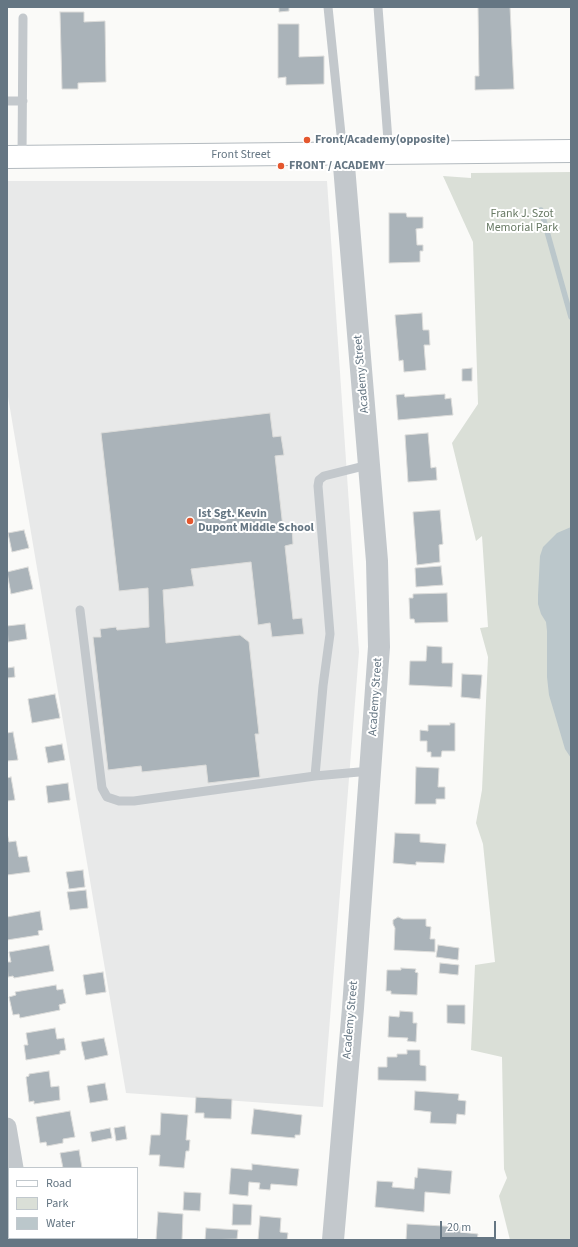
<!DOCTYPE html>
<html>
<head>
<meta charset="utf-8">
<style>
	body { margin:0 }
	#map { position:relative; width:578px; height:1247px; overflow:hidden; background:#fafaf8; font-family:"Source Sans 3",sans-serif }
	canvas { display:block }
	.frame { position:absolute; inset:0; border:8px solid #657683; pointer-events:none }
	.legend { position:absolute; left:8px; top:1167px; width:130px; height:72px; box-sizing:border-box; background:#fff; border:1px solid #c1c8cd; margin:0; padding:5px 7px; list-style:none; font-size:12px; color:#657683 }
	.legend li { display:flex; align-items:center; gap:8px; height:20px }
	.legend b { width:20px; border:1px solid #c1c8cd }
	.scale { position:absolute; left:440px; top:1221px; width:56px; height:18px; box-sizing:border-box; border:2px solid #657683; border-top:0; padding-left:5px; font-size:12px; line-height:14px; white-space:nowrap; color:#657683; -webkit-text-stroke:3px #fff; paint-order:stroke }
</style>
</head>
<body>
<div id="map">
<canvas width="578" height="1247"></canvas>
<div class="frame"></div>
<ul class="legend">
<li><b style="height:5px;background:#fff"></b>Road</li>
<li><b style="height:11px;background:#dadfd7"></b>Park</li>
<li><b style="height:11px;background:#bbc7cb"></b>Water</li>
</ul>
<div class="scale">20 m</div>
</div>
<script>
const g = document.querySelector('canvas').getContext('2d');
g.lineJoin = 'round';
function fillPath(path, color) {
  g.fillStyle = color;
  g.fill(path, 'evenodd');
}
function poly(rows) {
  const path = new Path2D();
  for (const r of rows) {
    path.moveTo(r[0], r[1]);
    for (let i = 2; i < r.length; i += 2) path.lineTo(r[i], r[i + 1]);
  }
  return path;
}
function strokePath(path, color, width, dash) {
  g.strokeStyle = color;
  g.lineWidth = width;
  g.lineCap = dash ? 'butt' : 'round';
  g.setLineDash(dash || []);
  g.stroke(path);
}
function drawText(font, color, halo, rows, align = 'center') {
  g.font = font + ' "Source Sans 3",sans-serif';
  g.lineWidth = 4;
  g.setLineDash([]);
  g.textBaseline = 'middle';
  g.strokeStyle = halo;
  g.fillStyle = color;
  for (const [text, x, y, turn = 0] of rows) {
    g.save();
    g.translate(x, y);
    g.rotate((+turn || 0) * Math.PI / 180);
    g.textAlign = isNaN(turn) ? turn : align;
    if (halo) g.strokeText(text, 0, 0);
    g.fillText(text, 0, 0);
    g.restore();
  }
}
const built = poly([
	[7,181,327,181,359,652,323,1107,126,1093,7,391]
]);
const green = poly([
	[571,172,571,1240,510,1240,499,1196,507,1178,504,1169,502,1057,471,1050,475,965,495,962,483,844,476,823,482,790,488,657,480,628,488,627,482,536,476,541,452,443,478,404,473,242,443,176,471,178,471,173]
]);
const water = poly([
	[571,527,571,758,565,749,549,695,547,677,547,631,546,622,541,614,538,604,538,595,540,556,543,547,557,533]
]);
const stream = poly([
	[541,210,571,317]
]);
const building = poly([
	[279,7,289,7,289,11,279,12,279,7],
	[478,7,510,7,514,89,475,90,475,76,479,76,478,7],
	[60,12,84,12,84,22,105,21,106,82,78,83,78,89,62,89,60,12],
	[278,24,299,24,299,57,324,56,324,84,286,85,286,77,278,78,278,24],
	[389,213,406,213,407,217,423,217,423,228,416,229,417,245,423,245,423,251,420,251,420,262,389,263,389,213],
	[422,313,423,330,429,330,430,345,424,345,426,370,404,372,403,360,399,361,395,315,422,313],
	[472,368,472,381,462,381,462,369,472,368],
	[404,394,405,397,445,394,445,399,451,398,453,415,398,420,396,395,404,394],
	[270,413,273,437,281,436,284,455,275,456,283,528,292,527,293,544,285,546,293,619,302,618,304,634,272,637,270,623,258,625,251,562,191,569,194,586,163,590,166,643,240,635,249,642,259,734,255,734,260,777,208,783,206,765,142,772,141,766,108,770,93,637,101,637,100,629,116,627,117,630,149,627,148,588,119,591,101,433,270,413],
	[428,433,431,468,436,467,437,480,408,482,405,435,428,433],
	[440,510,443,544,439,545,440,562,417,565,413,512,440,510],
	[24,530,29,548,12,552,8,533,24,530],
	[441,566,443,585,416,587,415,568,441,566],
	[28,567,33,589,11,594,7,572,28,567],
	[447,593,448,622,415,623,414,619,410,619,409,598,413,598,413,594,447,593],
	[25,624,27,639,8,642,7,626,25,624],
	[427,646,442,647,442,663,453,663,452,687,409,685,410,661,426,661,427,646],
	[14,667,15,677,7,678,7,668,14,667],
	[462,674,482,675,480,699,461,697,462,674],
	[55,694,60,718,32,723,28,699,55,694],
	[450,723,455,723,455,751,442,751,441,757,431,757,431,752,427,752,427,741,420,741,420,730,428,731,428,725,450,725,450,723],
	[13,732,18,760,7,761,7,733,13,732],
	[62,744,65,760,48,763,45,747,62,744],
	[416,767,439,768,438,787,445,787,445,799,436,799,436,804,415,804,416,767],
	[11,777,15,800,7,801,7,778,11,777],
	[68,783,70,800,48,803,46,786,68,783],
	[7,833,9,842,16,841,19,857,27,856,30,872,7,875,7,833],
	[395,833,420,834,420,842,446,844,444,863,416,862,416,865,393,863,395,833],
	[83,870,85,887,69,889,66,872,83,870],
	[86,890,88,908,70,910,67,892,86,890],
	[40,911,43,930,38,931,39,935,7,940,7,917,40,911],
	[398,917,403,919,426,919,426,926,431,927,430,939,435,939,435,952,394,950,395,928,393,924,393,920,398,917],
	[49,945,54,971,14,978,13,976,8,977,7,962,11,962,9,952,49,945],
	[438,945,459,948,458,960,436,957,438,945],
	[440,963,459,965,458,975,439,973,440,963],
	[401,968,416,969,415,972,418,973,417,995,391,994,391,991,386,991,387,970,401,970,401,968],
	[103,972,106,992,86,995,83,975,103,972],
	[56,985,57,990,63,989,66,1003,59,1005,60,1010,20,1018,19,1014,13,1015,9,997,16,995,15,992,56,985],
	[447,1005,465,1005,465,1024,447,1023,447,1005],
	[400,1011,413,1012,413,1023,417,1023,416,1042,407,1041,408,1038,388,1037,389,1016,399,1017,400,1011],
	[55,1028,57,1039,64,1038,66,1050,60,1051,60,1054,26,1060,24,1045,28,1045,26,1033,55,1028],
	[104,1038,108,1055,85,1060,81,1042,104,1038],
	[407,1050,420,1050,420,1065,426,1066,426,1081,378,1080,378,1067,387,1067,387,1057,397,1057,397,1054,407,1054,407,1050],
	[49,1071,51,1087,59,1086,60,1100,34,1104,34,1101,29,1102,26,1077,29,1076,29,1074,49,1071],
	[105,1083,108,1100,90,1103,87,1086,105,1083],
	[415,1091,459,1094,458,1100,466,1101,465,1115,457,1114,456,1124,430,1123,431,1112,414,1110,415,1091],
	[196,1097,232,1099,231,1119,204,1118,204,1113,195,1113,196,1097],
	[254,1109,302,1115,300,1135,295,1135,295,1138,251,1134,254,1109],
	[70,1111,75,1137,63,1139,63,1143,47,1146,46,1142,40,1143,36,1117,70,1111],
	[161,1113,188,1115,186,1140,190,1140,189,1151,186,1151,184,1168,159,1166,160,1155,149,1155,151,1135,160,1135,161,1113],
	[125,1126,127,1139,116,1141,114,1128,125,1126],
	[110,1128,112,1138,92,1142,90,1132,110,1128],
	[79,1150,82,1168,63,1168,60,1153,79,1150],
	[252,1164,299,1169,297,1186,271,1184,270,1190,259,1189,260,1183,249,1182,248,1196,229,1194,231,1168,252,1170,252,1164],
	[418,1168,452,1171,450,1194,425,1192,424,1212,375,1207,377,1181,393,1182,392,1187,414,1189,415,1177,417,1178,418,1168],
	[184,1192,201,1193,200,1211,183,1210,184,1192],
	[233,1204,252,1205,251,1225,232,1225,233,1204],
	[158,1212,183,1214,182,1240,156,1240,158,1212],
	[260,1216,281,1218,280,1232,288,1233,287,1240,258,1240,260,1216],
	[407,1224,461,1227,460,1232,478,1234,477,1240,406,1240,407,1224],
	[206,1228,238,1230,237,1239,205,1240,206,1228],
	[55,1238,83,1238,83,1240,55,1240,55,1238],
	[103,1238,131,1238,131,1240,103,1240,103,1238]
]);
const service = poly([
	[328,7,343,154],
	[378,7,389,154],
	[7,101,23,101],
	[22,157,23,18],
	[80,610,102,788,107,797,119,801,134,801,315,776,370,771],
	[315,776,323,686,330,634,318,486,319,480,324,476,368,465]
]);
const minor = poly([
	[7,1127,14,1168],
	[25,1238,25,1240]
]);
const tertiary = poly([
	[333,1240,353,1008,379,647,377,561,343,154]
]);
const secondary = poly([
	[7,157,571,151]
]);
const markers = [
	[307,140,4,"#e4572e"],
	[281,166,4,"#e4572e"],
	[190,521,4,"#e4572e"]
];
const poiNames = [
	["Front/Academy(opposite)",315,140],
	["FRONT / ACADEMY",289,166],
	["Ist Sgt. Kevin",198,514],
	["Dupont Middle School",198,528]
];
const streetNames = [
	["Front Street",241,155],
	["Academy Street",362,374,-95],
	["Academy Street",376,697,-86],
	["Academy Street",351,1020,-85]
];
const parkNames = [
	["Frank J. Szot",522,214],
	["Memorial Park",522,228]
];
fillPath(built, '#e8e9e9');
fillPath(green, '#dadfd7');
fillPath(water, '#bbc7cb');
strokePath(stream, '#bbc7cb', 5.5);
fillPath(building, '#aab3b9');
strokePath(building, '#dcdcda', 1);
strokePath(secondary, '#b3babf', 24);
strokePath(service, '#c3c8cc', 9);
strokePath(minor, '#c3c8cc', 19);
strokePath(tertiary, '#c3c8cc', 22);
strokePath(secondary, '#fff', 22);
for (const [x, y, r, color] of markers) {
  const dot = new Path2D();
  dot.arc(x, y, r, 0, 2 * Math.PI);
  g.fillStyle = color;
  g.fill(dot);
  strokePath(dot, '#fff', 1.5);
}
drawText('bold 12px', '#657683', '#fff', poiNames, 'left');
drawText('12px', '#657683', '#fff', streetNames);
drawText('12px', '#687a64', '#fff', parkNames);
</script>
</body>
</html>
